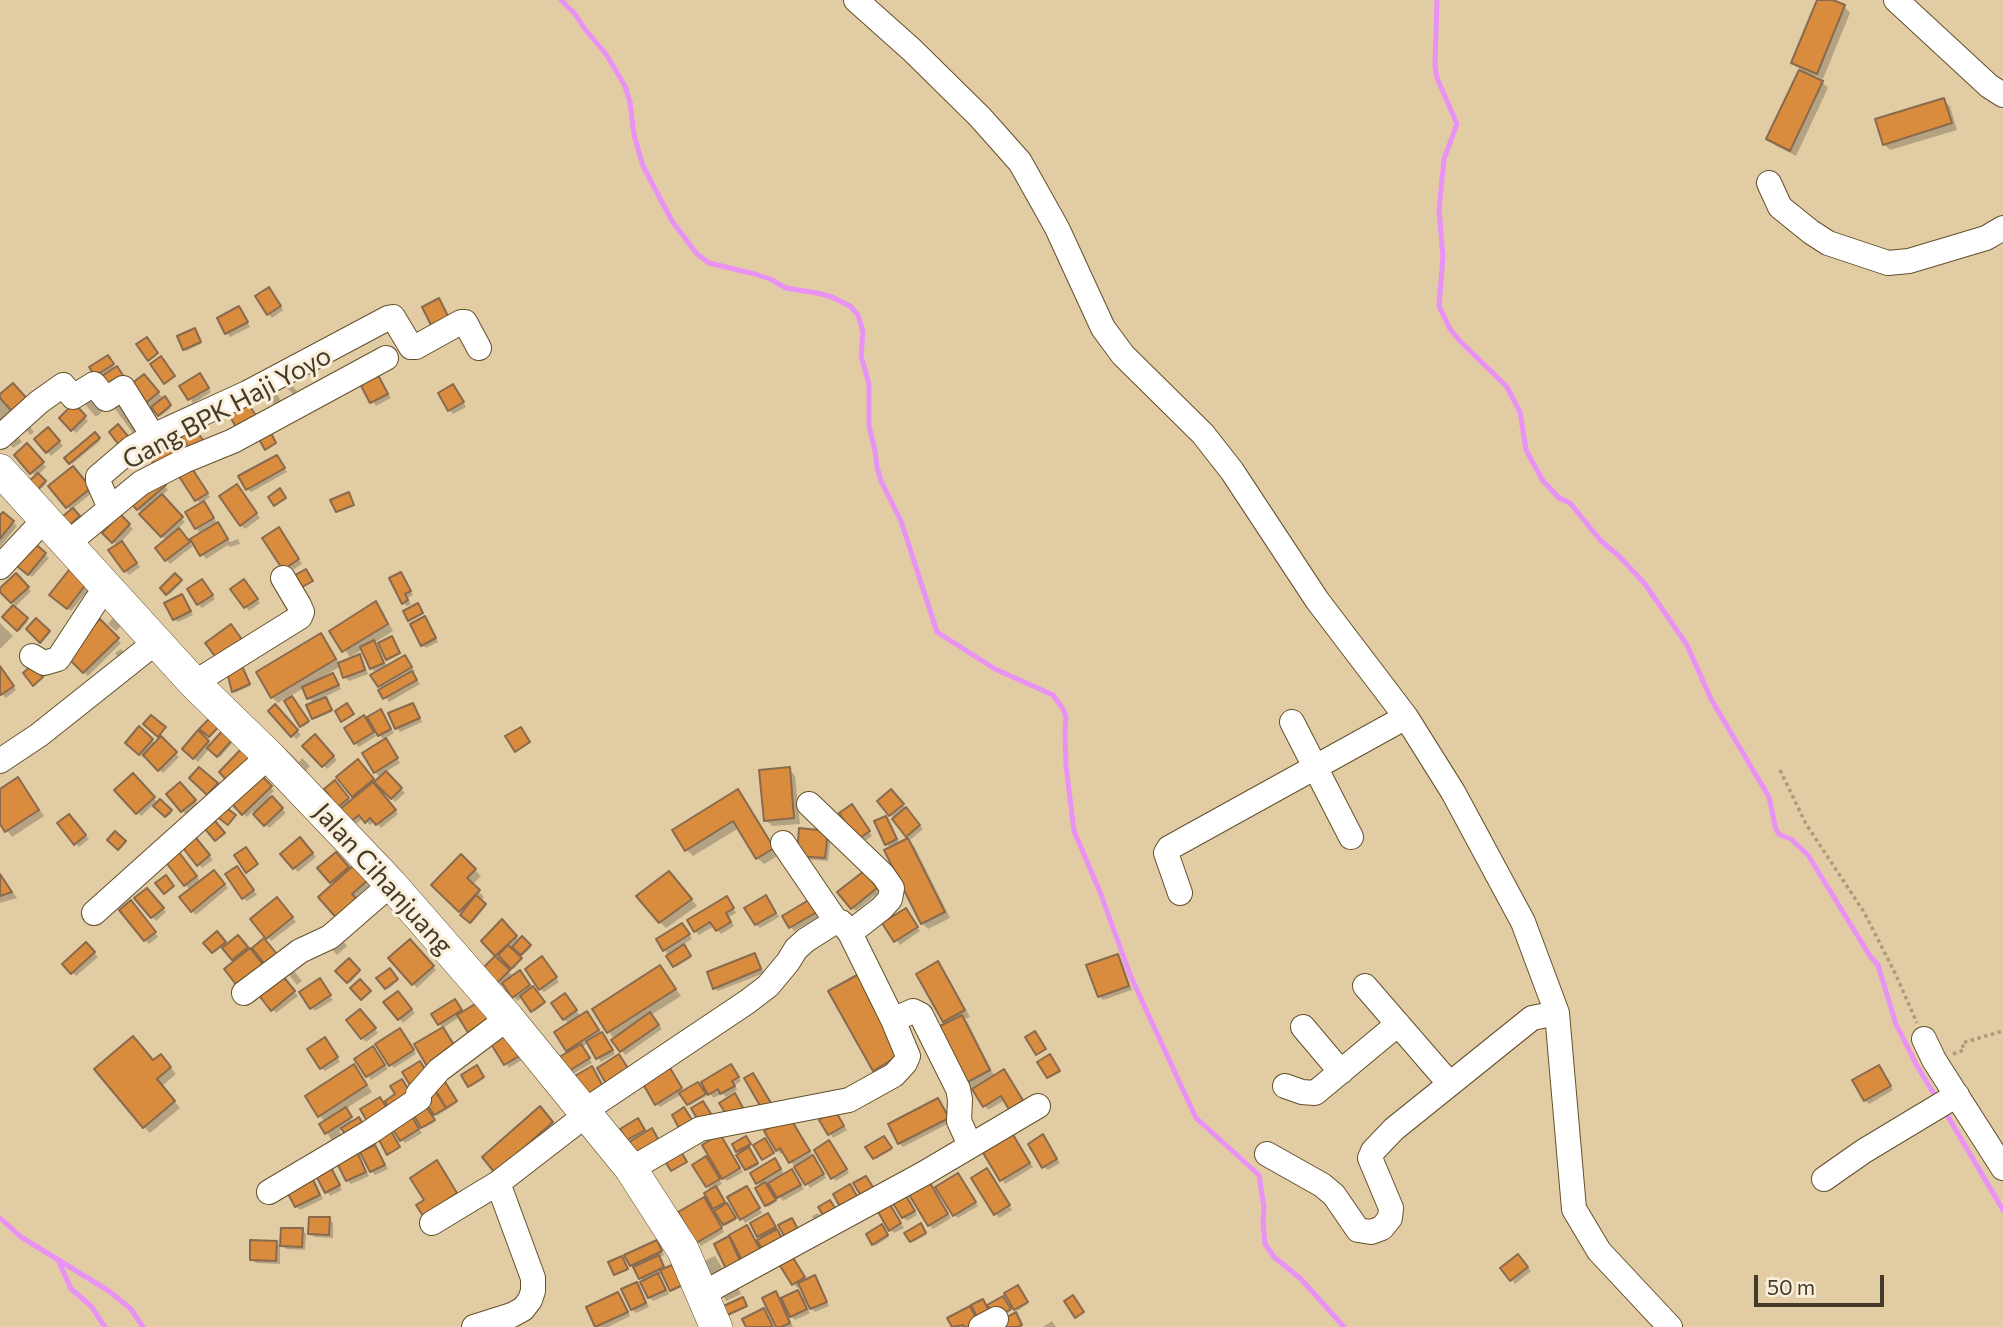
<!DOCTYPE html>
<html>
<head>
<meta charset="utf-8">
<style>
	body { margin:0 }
	#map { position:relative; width:2003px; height:1327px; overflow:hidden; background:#e2cca4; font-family:Commissioner,sans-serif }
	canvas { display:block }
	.scale { position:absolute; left:1754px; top:1275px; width:130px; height:32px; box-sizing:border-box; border:4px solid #433a2a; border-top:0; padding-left:9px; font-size:21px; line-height:24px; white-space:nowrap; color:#433a2a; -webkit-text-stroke:5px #faefda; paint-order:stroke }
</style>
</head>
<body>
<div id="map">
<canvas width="2003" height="1327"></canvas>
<div class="scale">50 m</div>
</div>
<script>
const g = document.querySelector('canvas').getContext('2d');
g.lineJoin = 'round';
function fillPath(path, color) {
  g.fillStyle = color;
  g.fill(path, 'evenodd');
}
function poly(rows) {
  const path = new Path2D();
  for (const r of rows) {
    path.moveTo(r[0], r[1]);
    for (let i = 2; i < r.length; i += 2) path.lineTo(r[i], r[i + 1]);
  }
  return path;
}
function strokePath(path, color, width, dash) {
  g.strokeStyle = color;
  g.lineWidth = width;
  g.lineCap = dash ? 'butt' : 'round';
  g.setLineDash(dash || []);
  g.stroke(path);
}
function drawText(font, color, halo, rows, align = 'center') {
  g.font = font + ' Commissioner,sans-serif';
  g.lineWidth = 6;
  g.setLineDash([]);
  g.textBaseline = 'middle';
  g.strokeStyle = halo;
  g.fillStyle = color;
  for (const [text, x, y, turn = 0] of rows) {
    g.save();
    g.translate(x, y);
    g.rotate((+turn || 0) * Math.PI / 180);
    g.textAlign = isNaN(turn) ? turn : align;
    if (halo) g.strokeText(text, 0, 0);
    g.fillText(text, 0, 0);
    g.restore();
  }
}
const shadow = poly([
	[1819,0,1829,0,1844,6,1850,13,1823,79,1813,75,1812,77,1822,82,1828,88,1796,156,1775,145,1768,139,1801,70,1793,63],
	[1943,100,1950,106,1957,130,1890,150,1884,144],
	[273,293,283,310,272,318,268,314],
	[239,308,250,327,230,337,227,333],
	[196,332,201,344,186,351,184,349],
	[109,359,116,369,110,396,92,368],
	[376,373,391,398,376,406,360,381],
	[284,377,297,391,293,394,280,381],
	[203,379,211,392,194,403,197,410,166,422,164,416,193,403,182,386],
	[148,380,171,408,161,416,152,405,146,409],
	[271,385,283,404,276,407,263,388],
	[453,386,466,407,453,414,449,410],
	[93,391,108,407,96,417,82,401],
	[0,397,33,408,0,436],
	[124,397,139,417,138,440,112,405],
	[74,406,88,421,76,433,61,418],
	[27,423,34,432,30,435,24,426],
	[48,429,63,446,51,456,36,439],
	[95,434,100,441,72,464,67,458],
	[17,435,22,442,13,448,8,442],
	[27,446,46,467,38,475,46,484,31,498,36,477,16,455],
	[277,457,287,472,251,492,247,489],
	[73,468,93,492,72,509,80,518,68,528,72,511,67,507],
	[194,473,210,497,203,502,230,542,238,539,240,544,230,547,228,545,206,559,192,539,201,534,196,528,201,505,181,476],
	[158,479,168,490,161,496,185,522,177,529,193,546,170,564,157,548,167,541,132,502],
	[240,490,260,518,245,529,241,525],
	[3,514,17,526,0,547,0,517],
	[120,516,133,529,121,542,140,567,129,575,125,571,118,546,104,533],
	[282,533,302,564,288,573],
	[32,543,49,558,32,577,19,566],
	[401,574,413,595,408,598,411,604,407,606,403,603],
	[16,576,31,591,14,608,28,621,20,631,4,617,15,605,1,590],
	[175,576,181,583,169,595,162,588],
	[89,580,93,584,71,611,55,599],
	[202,581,215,599,202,608,198,604],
	[248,585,260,603,249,611,233,589],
	[182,596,193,615,178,622,174,619],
	[376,604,382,610,393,631,374,643,377,646,387,667,405,657,415,672,412,673,420,684,389,702,373,675,376,673,371,668,363,649,350,657,332,632],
	[113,618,121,626,116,631,108,624],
	[425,618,438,642,426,648,422,644],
	[100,622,121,643,88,676,67,655],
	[0,623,13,636,0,649],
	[321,635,327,642,340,664,359,656,363,660,368,674,349,681,345,677,341,666,322,677,323,680,333,675,341,689,324,697,332,712,315,719,314,703,309,698,304,688,290,696,309,723,303,727,284,699,278,703,272,697],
	[121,649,126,655,120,659,115,653],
	[0,667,16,690,6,698,0,691],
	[243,670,250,686,235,693,230,677],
	[412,705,416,708,422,722,400,732,397,728],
	[275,706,301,735,296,739,270,711],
	[381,711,394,733,384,739,389,744,400,763,385,772,405,793,395,802,378,783,374,786,398,814,381,828,375,821,370,825,363,818,355,825,326,789,334,782,351,802,356,798,338,777,362,765,376,783,381,778,375,772,364,753,385,741,380,735,370,717],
	[367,721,376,736,359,747,355,743],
	[139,729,156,744,161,739,179,757,163,773,146,756,144,758,127,742],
	[198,733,212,746,223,733,233,742,220,757,210,748,198,762,184,749],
	[315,737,337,760,327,769,305,746],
	[286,749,299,762,302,758,310,766,301,777,281,755],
	[789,769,795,776,800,824,772,826,766,820],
	[133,775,158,803,160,801,172,813,167,817,154,804,141,816,117,790],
	[262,778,274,791,269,796,286,813,269,828,253,811,247,817,234,805],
	[18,780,24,786,44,816,12,837,0,821,0,791],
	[180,784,199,805,186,815,168,794],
	[737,791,744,798,779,855,764,864,757,858,739,828,693,856,687,850,675,831],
	[891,791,923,829,909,841,914,846,950,918,928,929,922,923,891,848,887,844,885,818,889,822,900,844,911,839,879,801],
	[855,810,872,836,862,843],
	[73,820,89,839,79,847,76,844],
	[831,836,828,861,802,859,798,855],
	[196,839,213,860,202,868,199,864],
	[304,843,316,857,298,872,282,854],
	[336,854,350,871,355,867,371,884,354,899,334,885,320,868],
	[182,857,201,882,217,876,228,888,196,915,192,911,191,890,185,885],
	[461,857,481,876,472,885,484,897,481,901,486,906,472,923,433,885],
	[241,872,257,895,247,901,243,898],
	[0,874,17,898,0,903],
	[867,877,879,892,856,911,852,907],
	[675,879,697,906,666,928,660,922],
	[151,894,166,912,156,921,137,899],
	[769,901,779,917,760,928,756,924],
	[730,902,736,913,729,917,734,926,721,934,714,926,699,935,695,931],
	[281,903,296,922,271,941,268,937],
	[815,904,822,915,794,931,791,927],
	[134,906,158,937,149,944,145,940],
	[909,914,920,931,900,945,885,923],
	[502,921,520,941,522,939,531,947,523,955,514,946,510,949,521,960,514,969,502,957,498,961,513,976,523,976,545,1004,534,1012,523,997,517,1001,504,983,502,986,485,969,498,956,483,941],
	[686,929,692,939,682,945,691,958,676,967,658,940],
	[217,933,227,946,238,937,249,951,236,961,223,946,214,953,205,943],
	[340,937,347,946,337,955,329,946],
	[409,941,436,970,417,988,390,958],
	[86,944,98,957,76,976,64,964],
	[754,955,758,958,764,973,718,991,715,988],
	[1118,956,1121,959,1132,990,1103,1000,1099,996],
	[349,960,360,972,350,983,338,971],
	[546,962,559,982,544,992,540,989],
	[937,963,944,970,970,1017,965,1019,968,1023,995,1077,1005,1100,988,1110,974,1088,972,1089,966,1083,948,1024,944,1021],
	[291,967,302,981,297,985,286,971],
	[660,967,681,996,651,1015,662,1029,625,1055,594,1010],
	[390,970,398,981,388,989,379,978],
	[285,981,298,996,276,1013,272,1009],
	[323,984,333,1000,315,1011,312,1008],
	[830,992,908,1060,880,1076,874,1070],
	[401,997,415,1013,403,1023,386,1002],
	[569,999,581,1017,587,1013,591,1017,615,1054,601,1062,589,1042,582,1047,592,1063,569,1076,570,1053,568,1050,569,1024,564,1019],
	[459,1005,464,1014,443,1028,439,1024],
	[364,1015,378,1033,366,1042,348,1020],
	[403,1034,416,1054,394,1068,391,1065],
	[508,1036,523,1059,509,1068,494,1045],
	[328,1043,340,1062,325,1071,321,1068],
	[377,1052,388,1069,371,1080,357,1059],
	[154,1062,167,1063,176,1074,162,1086,180,1108,150,1133,144,1127],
	[420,1063,435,1084,443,1081,457,1103,437,1116,426,1098,438,1091],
	[354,1066,372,1092,345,1109,355,1126,339,1131,349,1146,339,1150,327,1133,325,1122,320,1116],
	[731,1066,741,1081,735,1085,737,1090,726,1097,722,1093,714,1098,710,1094],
	[1879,1067,1893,1090,1869,1104,1865,1100],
	[478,1069,484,1079,471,1087,464,1075],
	[670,1070,684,1092,699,1085,706,1096,689,1106,682,1094,660,1107,656,1104],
	[402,1081,419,1107,425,1105,435,1122,424,1128,411,1108,412,1117,422,1133,405,1143,401,1139,395,1122,398,1095],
	[938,1100,951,1122,903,1147,899,1143],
	[835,1112,847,1130,833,1138,822,1121],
	[546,1115,558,1129,502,1177],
	[639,1122,646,1134,652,1131,656,1134,665,1150,632,1143,628,1139],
	[793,1122,826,1178,810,1188,784,1152,781,1154,777,1150,766,1132],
	[1012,1135,1033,1167,1005,1184,984,1152],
	[720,1136,743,1172,727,1181,723,1178],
	[885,1139,892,1150,876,1159,868,1147],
	[747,1140,751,1146,747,1148,759,1165,748,1171,739,1156,741,1154,734,1145],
	[1046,1140,1060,1163,1048,1170,1044,1167],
	[829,1142,849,1173,836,1181,832,1177],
	[375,1147,388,1169,375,1175,371,1171],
	[355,1151,359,1155,369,1176,351,1184,347,1180],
	[710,1162,722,1184,715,1188,736,1220,725,1226,719,1216,716,1218,724,1232,701,1246,680,1213,713,1213,717,1211,715,1208,711,1191,707,1186],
	[778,1164,785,1176,792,1171,804,1189,783,1201,770,1182,766,1184,776,1202,768,1207,757,1189,761,1186,752,1173],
	[331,1168,342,1190,330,1196,315,1170],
	[990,1174,1012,1210,999,1218,973,1178],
	[313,1177,323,1199,300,1210,296,1206],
	[961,1179,978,1206,958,1218,954,1215],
	[930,1182,951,1218,933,1229,929,1225],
	[750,1192,762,1213,745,1223,729,1198],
	[904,1193,917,1215,907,1221,903,1217],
	[889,1202,904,1228,894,1233,890,1229],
	[818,1213,824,1221,816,1223,812,1216],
	[769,1217,787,1246,769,1256,760,1246,765,1259,749,1267,741,1258,744,1267,717,1244,747,1227,757,1242,762,1239,759,1236],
	[329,1219,333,1223,333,1238,314,1237,310,1233],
	[922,1227,926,1235,913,1242,911,1241],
	[883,1228,889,1237,875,1246,868,1235],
	[302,1230,306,1234,305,1250,286,1249,282,1245],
	[276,1242,280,1246,280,1264,256,1263,252,1259],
	[657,1242,664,1255,659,1257,666,1269,672,1267,682,1287,673,1291,664,1273,658,1275,662,1279,669,1294,653,1301,649,1297,642,1283,644,1282,631,1265],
	[790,1255,807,1281,814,1277,818,1281,829,1306,815,1312,805,1302,810,1313,795,1320,786,1311,793,1327,778,1327,775,1294,780,1300,798,1292,808,1302,801,1286,797,1288,794,1284,780,1261],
	[715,1256,728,1277,711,1284,700,1263],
	[1522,1260,1531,1271,1515,1284,1503,1268],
	[636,1284,640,1288,649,1307,636,1313,632,1309],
	[737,1286,741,1294,726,1301,721,1292],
	[1019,1289,1028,1304,1017,1311,1007,1294],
	[618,1294,622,1298,630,1316,608,1327,598,1327,589,1308],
	[1003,1298,1011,1311,981,1327,954,1327,950,1319,970,1308,977,1316,987,1308],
	[744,1301,747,1307,726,1317,725,1316],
	[1052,1321,1056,1327,1043,1327]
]);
const stream = poly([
	[561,0,575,14,584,28,606,54,625,86,630,102,634,135,643,166,672,221,697,254,709,263,755,274,770,279,786,288,817,293,832,297,850,306,858,315,863,332,861,356,869,384,869,426,875,451,877,467,881,481,901,521,937,632,995,669,1053,695,1063,709,1066,717,1065,731,1066,766,1074,831,1100,892,1131,977,1196,1118,1259,1175,1264,1207,1263,1223,1265,1244,1274,1257,1301,1279,1344,1327],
	[1437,0,1435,66,1437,78,1457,124,1444,159,1439,210,1443,256,1439,306,1450,329,1459,340,1507,387,1520,412,1526,450,1543,481,1559,498,1570,503,1601,541,1619,556,1645,584,1687,645,1711,699,1769,797,1776,830,1780,835,1791,839,1808,855,1870,956,1878,965,1896,1024,1917,1066,1937,1099],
	[1944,1110,2003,1210],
	[0,1218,21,1237,109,1291,131,1309,143,1327],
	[59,1262,71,1289,91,1306,105,1327]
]);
const building = poly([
	[1817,0,1833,0,1845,5,1817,74,1791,63,1817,0],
	[1799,70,1823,81,1790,151,1766,139,1799,70],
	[1944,98,1952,123,1883,145,1875,119,1944,98],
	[269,287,281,306,267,315,255,296,269,287],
	[439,298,450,320,433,329,422,307,439,298],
	[239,306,248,322,225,334,217,318,239,306],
	[195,328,201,342,183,350,177,336,195,328],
	[147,337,158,353,148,361,136,344,147,337],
	[108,355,114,364,95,376,89,367,108,355],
	[161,356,175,376,164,384,150,364,161,356],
	[117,366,126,380,104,394,96,380,117,366],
	[376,371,388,394,370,403,358,380,376,371],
	[200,373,209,388,188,400,179,386,200,373],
	[144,374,159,392,141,407,126,388,144,374],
	[13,383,31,403,16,416,0,398,0,394,13,383],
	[453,384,464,402,448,411,438,393,453,384],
	[165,396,171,405,158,416,151,407,165,396],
	[245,399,259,420,239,432,226,410,245,399],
	[74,403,86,416,71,431,59,418,74,403],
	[190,423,207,445,195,455,178,433,190,423],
	[118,424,132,441,122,449,109,432,118,424],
	[48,427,60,441,46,453,34,439,48,427],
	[95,432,100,438,69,464,64,458,95,432],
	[271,433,276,443,265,450,259,439,271,433],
	[166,438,177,460,156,470,146,448,166,438],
	[27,443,44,462,30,474,14,455,27,443],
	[277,455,285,468,246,490,238,476,277,455],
	[73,466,91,488,66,508,48,486,73,466],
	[191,467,208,493,195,501,178,475,191,467],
	[38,473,46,481,29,498,20,489,38,473],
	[158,477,166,485,137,510,130,502,158,477],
	[237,484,257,513,240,526,219,496,237,484],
	[280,488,286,498,274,506,268,497,280,488],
	[349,492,354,505,336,512,330,500,349,492],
	[162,494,183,517,161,537,139,514,162,494],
	[204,501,214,518,195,529,185,512,204,501],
	[73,508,80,516,66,528,59,519,73,508],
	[3,512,14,521,0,539,0,515,3,512],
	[120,514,130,524,112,543,102,533,120,514],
	[218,522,228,539,200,556,190,539,218,522],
	[279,527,299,559,283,570,262,538,279,527],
	[179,528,190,542,165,561,155,548,179,528],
	[32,541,46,553,28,575,13,563,32,541],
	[122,541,137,563,124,572,108,550,122,541],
	[73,565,90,579,67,609,49,595,73,565],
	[306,569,313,581,295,591,288,579,306,569],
	[401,572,411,591,405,594,408,600,402,604,389,578,401,572],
	[16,573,29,587,11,603,0,592,0,588,16,573],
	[175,573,182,580,166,595,160,588,175,573],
	[202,579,213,595,197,605,187,589,202,579],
	[244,579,258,599,244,608,230,589,244,579],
	[182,594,191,611,173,620,164,603,182,594],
	[376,601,388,624,342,652,329,631,376,601],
	[418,603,423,613,408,621,403,611,418,603],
	[13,605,28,618,17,631,2,617,13,605],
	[425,616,436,638,421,646,410,624,425,616],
	[36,618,50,631,40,643,26,629,36,618],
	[100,619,119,638,83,673,65,655,100,619],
	[231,624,243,641,217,659,205,643,231,624],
	[321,633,336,659,271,698,256,672,321,633],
	[392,636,400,653,386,660,378,643,392,636],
	[374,640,384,663,370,669,360,647,374,640],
	[360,654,365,670,343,678,338,663,360,654],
	[405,655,412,667,378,687,370,675,405,655],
	[32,665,43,677,33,686,23,673,32,665],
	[0,666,14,686,1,695,0,694,0,666],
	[242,666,250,684,232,692,228,676,242,666],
	[412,671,417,680,383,699,378,690,412,671],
	[333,673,339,685,307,699,302,687,333,673],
	[292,696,309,721,300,727,284,701,292,696],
	[326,697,332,710,312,719,306,705,326,697],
	[347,703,354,714,341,722,335,711,347,703],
	[413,703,420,718,395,729,388,713,413,703],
	[275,704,298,730,291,737,268,711,275,704],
	[381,709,391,729,378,736,367,717,381,709],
	[214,714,223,722,209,737,199,729,214,714],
	[151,715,166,727,158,737,143,724,151,715],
	[364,715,374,732,354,744,344,728,364,715],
	[139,726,153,739,139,755,125,743,139,726],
	[521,727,530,742,515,752,505,736,521,727],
	[198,730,209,741,193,759,182,749,198,730],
	[223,730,233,739,217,757,207,748,223,730],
	[315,734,334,756,322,767,302,746,315,734],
	[161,736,177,752,158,771,143,755,161,736],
	[386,738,398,758,374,773,362,753,386,738],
	[242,748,254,760,230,784,219,772,242,748],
	[358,759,374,779,352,797,336,777,358,759],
	[199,767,218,783,207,795,189,778,199,767],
	[790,767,794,818,764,821,759,770,790,767],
	[386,771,402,788,391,799,374,782,386,771],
	[133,773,155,797,136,814,114,790,133,773],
	[262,776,272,786,242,815,232,804,262,776],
	[18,777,39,810,5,832,0,824,0,789,18,777],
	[335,780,349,798,338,807,324,789,335,780],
	[180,782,196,800,181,812,166,794,180,782],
	[373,782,396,810,376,825,370,818,365,823,359,815,350,822,340,809,373,782],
	[738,789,774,848,756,859,733,821,685,851,672,830,738,789],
	[891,789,904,804,889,816,877,801,891,789],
	[272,796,283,808,264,826,253,814,272,796],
	[160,799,172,810,165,817,153,806,160,799],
	[852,804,870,831,857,840,839,813,852,804],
	[224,806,236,815,228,825,216,816,224,806],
	[906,807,920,825,906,837,892,819,906,807],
	[69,814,86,835,74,845,57,823,69,814],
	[210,815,225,833,215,841,201,824,210,815],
	[886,816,897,839,885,845,874,821,886,816],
	[799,828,828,831,825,858,797,856,799,828],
	[115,831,126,841,118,850,107,840,115,831],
	[192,833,210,855,197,866,180,844,192,833],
	[300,837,313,853,293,869,280,854,300,837],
	[908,838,945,912,921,924,884,850,908,838],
	[246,847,258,864,246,873,234,855,246,847],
	[178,851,197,876,184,886,165,861,178,851],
	[336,852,349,867,330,883,317,868,336,852],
	[461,854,476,869,467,878,480,890,459,912,431,885,461,854],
	[355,864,368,880,352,894,360,903,339,921,318,897,355,864],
	[237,866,254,890,242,899,225,874,237,866],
	[214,870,225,884,191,912,179,897,214,870],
	[669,871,692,899,659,923,636,896,669,871],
	[864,871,877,888,851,909,837,892,864,871],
	[0,874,12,892,0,896,0,874],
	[166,875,174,886,164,894,155,883,166,875],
	[147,888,164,908,151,918,134,898,147,888],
	[476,895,486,904,470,923,460,915,476,895],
	[766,895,776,913,755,925,744,908,766,895],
	[727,896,734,908,726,913,731,922,716,931,710,922,694,932,687,920,727,896],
	[277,897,293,917,266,939,250,919,277,897],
	[812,898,819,911,789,928,782,916,812,898],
	[131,900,156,932,144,941,119,910,131,900],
	[906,908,918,927,894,942,882,923,906,908],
	[502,919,517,936,495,956,481,941,502,919],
	[682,923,690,934,663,951,656,939,682,923],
	[217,931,226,942,212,953,203,943,217,931],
	[238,935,248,947,232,960,222,948,238,935],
	[522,936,531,945,521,955,512,947,522,936],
	[264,938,280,958,268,968,252,948,264,938],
	[410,939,434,966,412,985,388,958,410,939],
	[86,942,95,952,71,974,62,964,86,942],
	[684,944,691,956,673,967,666,956,684,944],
	[508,945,522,958,511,969,498,955,508,945],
	[250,948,264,966,238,987,224,969,250,948],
	[755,953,761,969,713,989,707,972,755,953],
	[1118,954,1129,986,1098,997,1086,965,1118,954],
	[495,956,510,970,497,983,482,969,495,956],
	[542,956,557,977,539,990,525,969,542,956],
	[349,958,360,970,347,983,335,971,349,958],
	[938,961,965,1010,943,1022,916,974,938,961],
	[660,965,676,989,607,1033,592,1009,660,965],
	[390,968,398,979,385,989,376,978,390,968],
	[520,970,530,985,512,998,502,983,520,970],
	[859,974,903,1053,873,1071,828,991,859,974],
	[282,975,295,991,271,1011,258,994,282,975],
	[320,978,331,995,310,1009,299,992,320,978],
	[360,979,371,991,361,1000,350,988,360,979],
	[533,986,545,1002,531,1012,520,996,533,986],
	[398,991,412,1009,398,1020,383,1002,398,991],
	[565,993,577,1010,563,1020,551,1003,565,993],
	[455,999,462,1010,438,1025,431,1014,455,999],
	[480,1001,495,1025,472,1039,457,1015,480,1001],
	[360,1009,376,1028,361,1039,346,1020,360,1009],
	[587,1011,599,1030,566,1051,554,1032,587,1011],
	[650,1012,659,1025,620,1052,611,1040,650,1012],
	[962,1015,990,1070,964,1084,936,1028,962,1015],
	[443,1027,457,1050,428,1068,414,1044,443,1027],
	[400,1028,414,1050,389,1066,375,1044,400,1028],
	[1035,1031,1046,1049,1036,1055,1025,1037,1035,1031],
	[602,1032,613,1050,596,1059,586,1041,602,1032],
	[508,1034,521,1055,504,1065,491,1044,508,1034],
	[133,1036,153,1060,161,1054,171,1067,157,1079,175,1101,143,1128,94,1069,133,1036],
	[325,1037,338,1057,320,1069,307,1049,325,1037],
	[581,1044,590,1058,564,1074,556,1059,581,1044],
	[373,1046,385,1065,366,1077,354,1059,373,1046],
	[619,1054,631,1073,608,1087,597,1068,619,1054],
	[1050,1054,1060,1071,1047,1078,1037,1062,1050,1054],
	[420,1061,431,1079,413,1090,402,1072,420,1061],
	[354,1064,367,1085,318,1117,305,1096,354,1064],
	[731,1064,739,1077,732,1081,735,1086,720,1094,718,1089,708,1095,701,1082,731,1064],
	[477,1065,484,1077,468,1087,461,1075,477,1065],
	[1879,1065,1891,1086,1864,1101,1852,1080,1879,1065],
	[592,1066,604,1088,585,1099,573,1077,592,1066],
	[670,1068,682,1088,655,1105,643,1084,670,1068],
	[1004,1069,1024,1102,1010,1111,1001,1096,983,1107,972,1089,1004,1069],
	[753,1073,771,1103,762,1109,744,1078,753,1073],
	[442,1077,457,1101,446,1108,432,1084,442,1077],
	[402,1079,415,1100,392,1114,385,1101,395,1094,390,1086,402,1079],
	[698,1082,706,1094,687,1105,679,1093,698,1082],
	[435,1091,446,1108,434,1115,423,1098,435,1091],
	[735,1093,743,1108,728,1117,719,1103,735,1093],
	[380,1097,391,1115,371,1128,360,1109,380,1097],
	[938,1098,949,1118,898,1144,888,1124,938,1098],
	[703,1101,713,1117,700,1124,691,1108,703,1101],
	[423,1102,435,1120,421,1128,411,1110,423,1102],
	[540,1106,553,1122,495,1173,482,1157,540,1106],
	[346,1107,352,1117,325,1134,319,1124,346,1107],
	[684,1107,692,1120,679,1128,672,1115,684,1107],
	[835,1110,844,1126,828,1135,819,1120,835,1110],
	[409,1111,419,1129,400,1141,389,1123,409,1111],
	[789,1116,810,1151,789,1163,780,1148,776,1151,764,1131,789,1116],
	[359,1117,367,1131,350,1142,341,1128,359,1117],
	[638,1118,645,1130,627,1140,620,1129,638,1118],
	[652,1128,662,1146,636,1161,626,1144,652,1128],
	[390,1129,400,1147,387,1155,377,1136,390,1129],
	[1012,1133,1030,1163,1000,1181,982,1151,1012,1133],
	[720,1134,740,1168,722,1179,702,1145,720,1134],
	[1043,1134,1057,1159,1042,1168,1028,1144,1043,1134],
	[746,1136,751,1144,736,1152,732,1144,746,1136],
	[884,1136,892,1148,873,1159,865,1147,884,1136],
	[765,1138,774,1153,762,1160,753,1145,765,1138],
	[829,1140,847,1169,831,1179,814,1150,829,1140],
	[375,1145,385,1165,370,1172,360,1152,375,1145],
	[749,1147,758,1163,745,1170,736,1155,749,1147],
	[679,1148,687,1162,671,1171,663,1158,679,1148],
	[356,1149,366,1172,346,1181,335,1159,356,1149],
	[813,1155,824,1174,805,1185,794,1167,813,1155],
	[706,1156,720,1179,706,1187,692,1165,706,1156],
	[775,1158,781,1169,756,1184,750,1173,775,1158],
	[437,1160,457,1193,423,1216,416,1205,424,1200,410,1178,437,1160],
	[328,1162,340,1185,325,1193,313,1170,328,1162],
	[987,1168,1010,1205,994,1215,971,1178,987,1168],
	[792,1169,801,1185,777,1198,768,1183,792,1169],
	[309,1171,320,1195,295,1207,283,1184,309,1171],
	[958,1173,976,1202,953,1216,935,1187,958,1173],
	[866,1176,876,1192,863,1199,853,1183,866,1176],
	[926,1176,948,1214,928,1226,905,1188,926,1176],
	[765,1182,776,1200,765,1206,755,1188,765,1182],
	[850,1184,861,1203,844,1214,833,1194,850,1184],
	[716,1186,725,1202,713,1209,704,1193,716,1186],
	[747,1186,760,1208,740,1220,727,1197,747,1186],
	[901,1187,915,1211,902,1218,888,1195,901,1187],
	[885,1196,901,1223,889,1231,873,1203,885,1196],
	[704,1197,722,1228,696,1243,678,1212,704,1197],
	[830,1200,838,1213,826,1220,818,1207,830,1200],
	[727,1203,736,1218,723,1225,714,1211,727,1203],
	[768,1213,776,1227,757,1237,750,1223,768,1213],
	[309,1217,330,1217,329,1235,308,1234,309,1217],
	[792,1218,801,1235,788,1243,778,1225,792,1218],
	[921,1223,926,1233,910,1242,904,1233,921,1223],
	[882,1224,888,1235,872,1245,866,1234,882,1224],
	[747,1225,763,1255,744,1264,729,1235,747,1225],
	[281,1228,303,1228,302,1247,280,1246,281,1228],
	[777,1229,784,1242,764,1253,757,1240,777,1229],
	[729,1236,741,1263,726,1269,714,1244,729,1236],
	[250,1240,277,1241,276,1261,250,1260,250,1240],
	[657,1240,662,1251,630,1266,624,1255,657,1240],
	[790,1253,805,1277,792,1285,777,1261,790,1253],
	[1518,1254,1528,1267,1510,1281,1500,1268,1518,1254],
	[659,1255,664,1267,639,1279,633,1267,659,1255],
	[622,1256,628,1269,614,1275,608,1262,622,1256],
	[672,1265,682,1285,670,1291,660,1270,672,1265],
	[658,1273,666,1290,648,1298,640,1282,658,1273],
	[815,1275,827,1302,810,1309,798,1283,815,1275],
	[637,1282,646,1303,631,1310,621,1289,637,1282],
	[1018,1285,1028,1302,1014,1310,1004,1293,1018,1285],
	[798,1290,807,1309,790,1317,781,1298,798,1290],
	[776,1291,790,1323,781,1327,776,1327,762,1298,776,1291],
	[618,1292,628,1312,595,1327,586,1307,618,1292],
	[1073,1295,1084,1312,1075,1318,1064,1301,1073,1295],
	[1003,1296,1011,1309,995,1319,987,1305,1003,1296],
	[743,1297,747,1306,723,1317,719,1308,743,1297],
	[983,1299,993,1319,981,1325,971,1305,983,1299],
	[970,1306,980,1326,964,1327,963,1325,952,1327,947,1318,970,1306],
	[764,1308,773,1327,746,1327,742,1319,764,1308],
	[1016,1312,1022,1325,1018,1327,1000,1327,998,1322,1016,1312]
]);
const path = poly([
	[1780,770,1806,824,1864,912,1896,975,1917,1023],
	[1953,1054,1964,1050,1962,1043,2003,1031]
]);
const minor = poly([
	[856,0,912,50,980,117,1020,162,1057,228,1103,328,1123,355,1203,434,1232,471,1317,600,1406,717,1453,792,1523,922,1557,1013,1574,1209,1599,1251,1670,1327],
	[1896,0,1989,86,2003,95],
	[1769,183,1780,207,1811,232,1828,243,1888,263,1909,261,1986,238,2003,228],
	[0,437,39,402,63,385,73,397,94,384,106,399,123,388,153,436],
	[110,508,98,481,98,477,132,448,153,436,247,393,388,318,393,317,411,347,416,347,461,322,465,322,479,348],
	[67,544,141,483,184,461,233,441,386,358],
	[0,567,45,519],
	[32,656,44,663,58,659,96,601,106,588],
	[194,683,300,617,302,612,299,605,283,578],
	[1292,722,1351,837],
	[0,761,39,735,156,642],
	[809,804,883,875,892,888,890,899,882,908,850,933],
	[783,843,836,921],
	[1180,893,1166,853,1169,848,1406,717],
	[94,913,269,756],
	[1365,986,1449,1083],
	[244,993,300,951,330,937,391,884],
	[893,1020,913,1011,921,1015,958,1089,960,1099,959,1121,970,1145],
	[1303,1027,1341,1072],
	[1924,1039,1934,1060,2003,1168],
	[1285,1086,1302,1092,1315,1093,1398,1024],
	[583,1112,747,1002,768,986,788,962,796,949,806,940,836,921,841,922,850,933,893,1020,908,1056,905,1063,894,1075,849,1100,700,1129,631,1169],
	[1267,1154,1322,1185,1334,1195,1358,1230,1371,1232,1382,1228,1390,1218,1391,1208,1370,1158,1373,1151,1394,1129,1532,1018,1557,1013],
	[1824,1179,1864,1151,1957,1095],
	[269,1192,370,1132,419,1099,418,1094,439,1070,508,1018],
	[432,1223,498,1183,586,1115],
	[702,1294,923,1174,1038,1106],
	[474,1327,512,1315,523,1309,530,1300,533,1291,533,1278,498,1183],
	[981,1327,996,1319]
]);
const major = poly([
	[0,470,194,683,269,756,391,884,508,1018,631,1169,683,1250,716,1327]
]);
const streetNames = [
	["Gang BPK Haji Yoyo",227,408,-28],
	["Jalan Cihanjuang",383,879,48]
];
fillPath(shadow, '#0003');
strokePath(stream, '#e991f4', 5);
fillPath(building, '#d98c3e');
strokePath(building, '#8a6a4d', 2);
strokePath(minor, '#63502b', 26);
strokePath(major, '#63502b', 33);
strokePath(path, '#ac9a7a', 3.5, [3.5, 3.5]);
strokePath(minor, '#fff', 24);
strokePath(major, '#fff', 32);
drawText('26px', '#433a2a', '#faefda', streetNames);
</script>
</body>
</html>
